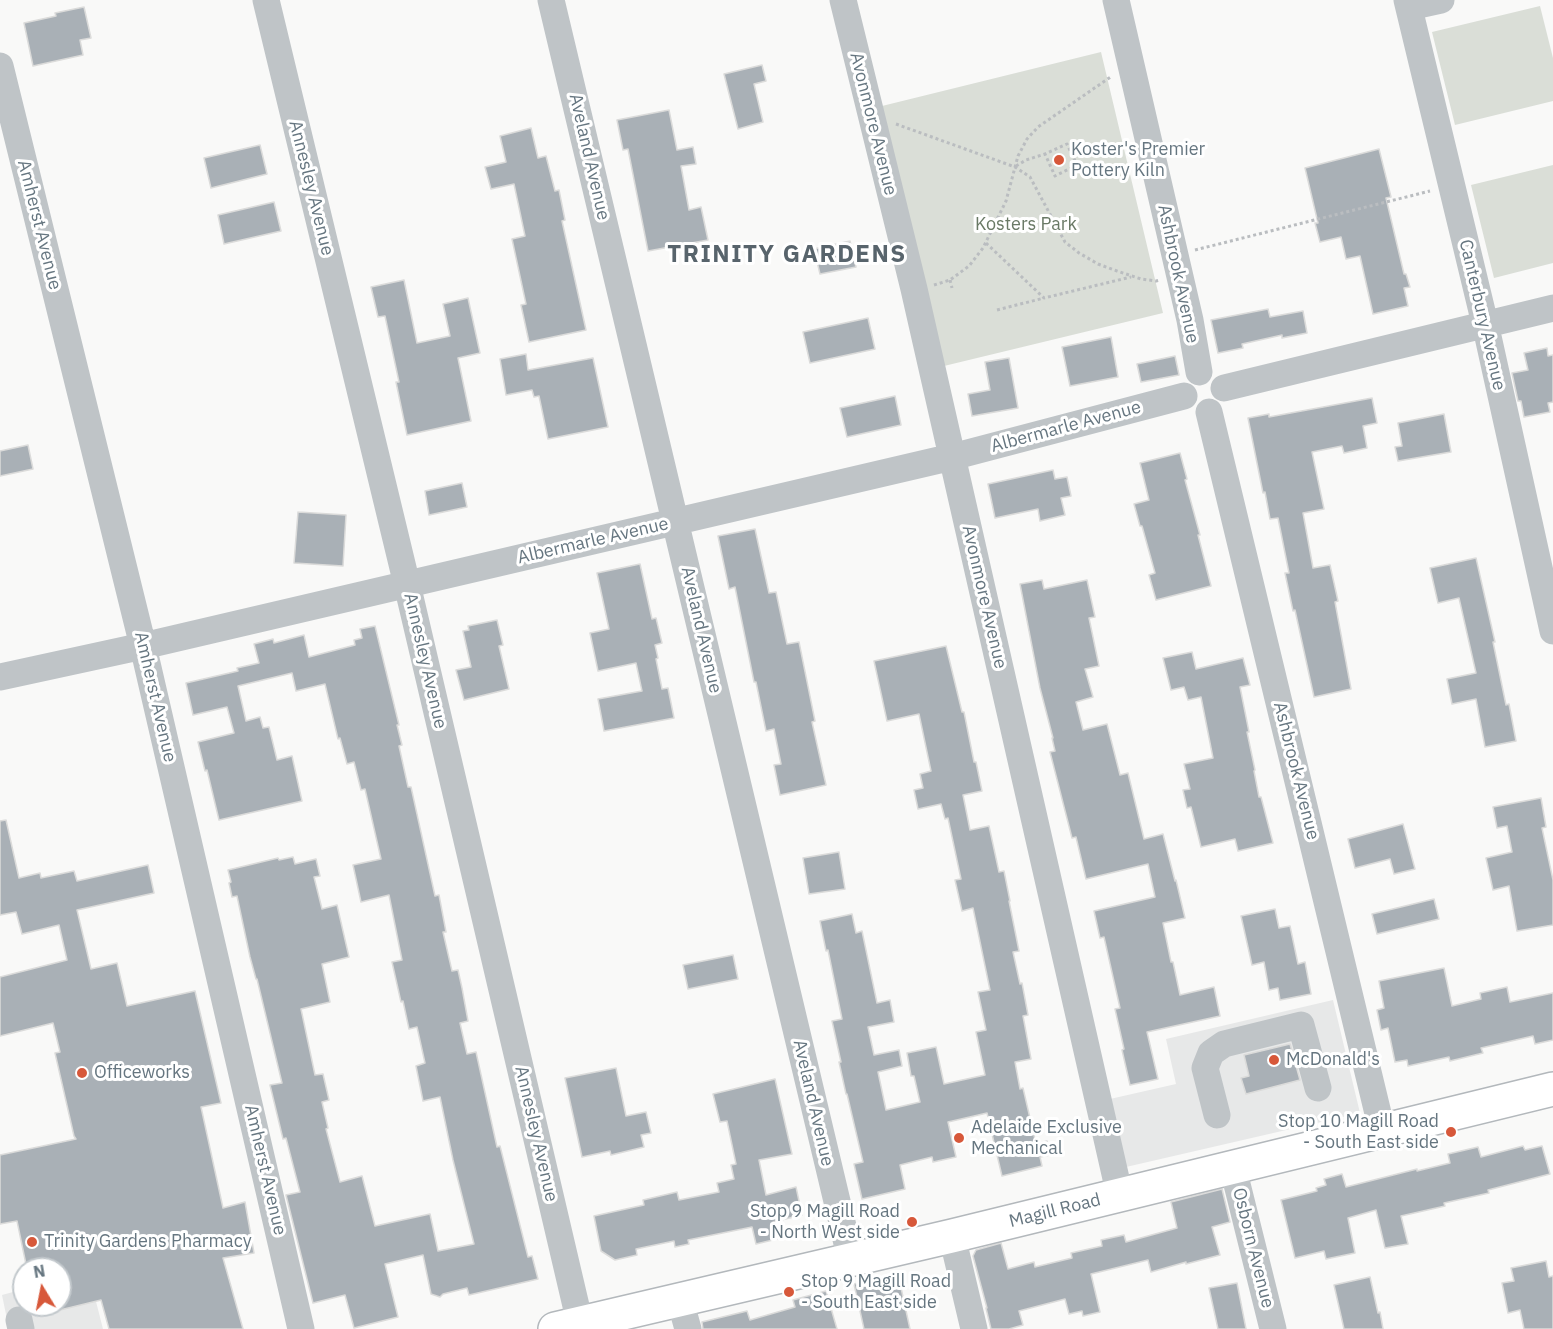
<!DOCTYPE html>
<html>
<head>
<meta charset="utf-8">
<style>
	body { margin:0 }
	#map { position:relative; width:1553px; height:1329px; overflow:hidden; background:#f9f9f8; font-family:"IBM Plex Sans",sans-serif }
	canvas { display:block }
	.north { position:absolute; left:12px; top:1257px; width:60px; height:60px; box-sizing:border-box; background:#fff; border:2px solid #c2c8cc; border-radius:50%; rotate:350deg; font-size:16px; font-weight:700; line-height:24px; text-align:center; color:#667680 }
	.north::after { content:''; display:block; margin:auto; width:21px; height:27px; background:#d7583a; clip-path:polygon(50% 0,100% 100%,50% 72%,0 100%) }
</style>
</head>
<body>
<div id="map">
<canvas width="1553" height="1329"></canvas>
<div class="north">N</div>
</div>
<script>
const g = document.querySelector('canvas').getContext('2d');
g.lineJoin = 'round';
function fillPath(path, color) {
  g.fillStyle = color;
  g.fill(path, 'evenodd');
}
function poly(rows) {
  const path = new Path2D();
  for (const r of rows) {
    path.moveTo(r[0], r[1]);
    for (let i = 2; i < r.length; i += 2) path.lineTo(r[i], r[i + 1]);
  }
  return path;
}
function strokePath(path, color, width, dash) {
  g.strokeStyle = color;
  g.lineWidth = width;
  g.lineCap = dash ? 'butt' : 'round';
  g.setLineDash(dash || []);
  g.stroke(path);
}
function drawText(font, color, halo, rows, align = 'center') {
  g.font = font + ' "IBM Plex Sans",sans-serif';
  g.lineWidth = 6;
  g.setLineDash([]);
  g.textBaseline = 'middle';
  g.strokeStyle = halo;
  g.fillStyle = color;
  for (const [text, x, y, turn = 0] of rows) {
    g.save();
    g.translate(x, y);
    g.rotate((+turn || 0) * Math.PI / 180);
    g.textAlign = isNaN(turn) ? turn : align;
    if (halo) g.strokeText(text, 0, 0);
    g.fillText(text, 0, 0);
    g.restore();
  }
}
const built = poly([
	[1333,1000,1360,1113,1126,1167,1110,1099,1176,1084,1166,1039],
	[89,1274,103,1329,9,1329,2,1295,24,1289,24,1305,60,1305]
]);
const green = poly([
	[1540,6,1553,58,1553,101,1455,125,1432,32],
	[1101,52,1163,313,944,366,882,106],
	[1553,165,1553,263,1494,278,1471,185]
]);
const building = poly([
	[84,7,91,38,80,40,83,55,33,66,24,23,56,16,55,13,84,7],
	[762,65,766,81,754,84,763,122,738,129,724,74,762,65],
	[669,110,677,150,693,147,696,164,681,166,689,210,701,207,708,240,648,251,628,149,623,150,617,120,669,110],
	[531,128,538,158,546,156,555,191,559,190,565,220,562,221,586,330,529,342,521,305,526,304,512,239,525,236,514,184,491,189,485,167,506,162,500,136,531,128],
	[260,145,267,174,211,188,204,158,260,145],
	[1379,149,1391,197,1386,198,1404,274,1406,274,1410,287,1404,288,1408,306,1373,314,1360,256,1346,259,1341,237,1320,242,1315,223,1318,223,1305,168,1379,149],
	[274,202,281,231,224,244,218,215,274,202],
	[850,241,856,267,820,274,814,249,850,241],
	[404,280,417,343,450,336,443,304,468,298,480,353,458,358,471,421,407,435,396,382,399,382,385,316,378,317,371,287,404,280],
	[1268,309,1270,317,1303,311,1307,333,1282,338,1282,335,1242,344,1243,348,1218,353,1211,320,1268,309],
	[868,318,875,349,810,363,803,332,868,318],
	[1111,337,1118,377,1070,386,1062,347,1111,337],
	[1547,348,1548,356,1553,355,1553,402,1548,403,1550,412,1524,417,1521,401,1518,401,1512,373,1528,370,1524,353,1547,348],
	[526,354,528,370,593,358,608,427,548,439,539,396,534,397,532,390,506,395,500,359,526,354],
	[1175,356,1179,375,1141,382,1137,364,1175,356],
	[1009,358,1018,408,972,416,968,394,990,390,985,362,1009,358],
	[895,396,901,425,847,437,840,408,895,396],
	[1372,398,1377,423,1363,426,1367,448,1344,453,1342,446,1312,452,1324,509,1303,513,1313,568,1330,565,1338,601,1335,602,1351,689,1314,697,1295,610,1293,611,1285,573,1289,573,1278,518,1270,519,1265,492,1263,493,1248,418,1269,414,1269,417,1372,398],
	[1444,414,1451,452,1398,461,1395,447,1402,446,1398,423,1444,414],
	[28,445,33,469,0,476,0,451,28,445],
	[1180,453,1187,479,1185,480,1200,535,1198,535,1211,586,1156,600,1149,575,1155,573,1142,526,1140,526,1134,504,1149,500,1140,463,1180,453],
	[1053,470,1055,479,1067,477,1071,496,1061,498,1065,515,1040,521,1038,509,995,518,988,484,1053,470],
	[462,483,467,507,429,515,425,491,462,483],
	[298,512,346,515,343,566,294,563,298,512],
	[755,529,769,593,776,592,787,644,799,642,815,721,812,722,826,785,780,795,774,765,781,764,774,729,766,731,756,682,754,682,735,587,729,589,718,536,755,529],
	[1476,558,1495,642,1493,642,1506,705,1509,704,1516,741,1485,747,1476,699,1452,704,1447,679,1476,673,1459,598,1438,603,1430,568,1476,558],
	[640,564,652,619,656,618,662,643,655,645,658,658,656,659,662,689,668,688,674,718,604,731,598,699,642,691,636,663,598,671,590,633,609,629,597,573,640,564],
	[1042,580,1044,589,1087,580,1095,617,1089,618,1099,666,1085,669,1093,697,1076,702,1083,730,1107,724,1120,775,1128,773,1144,839,1163,834,1175,881,1176,880,1185,918,1163,923,1171,962,1173,962,1180,995,1214,987,1220,1016,1147,1032,1158,1079,1130,1085,1122,1050,1124,1049,1115,1009,1120,1008,1104,937,1100,938,1094,911,1155,897,1148,864,1086,879,1076,837,1072,838,1050,752,1055,751,1052,738,1053,738,1040,688,1020,584,1042,580],
	[497,620,503,645,499,646,509,689,464,700,456,670,471,667,463,631,469,630,468,626,497,620],
	[375,626,399,725,397,725,402,745,399,746,408,787,411,787,435,896,439,895,446,932,443,932,452,971,458,970,462,988,468,1021,460,1023,467,1054,476,1052,497,1147,500,1146,528,1257,532,1256,538,1279,469,1295,467,1288,443,1294,440,1297,431,1294,423,1255,385,1264,398,1317,354,1328,345,1295,313,1303,286,1195,300,1192,286,1138,283,1139,270,1085,282,1083,257,979,256,979,250,957,237,896,232,897,229,883,231,882,228,870,278,858,279,860,293,857,295,864,316,859,320,876,314,877,322,909,337,905,349,957,322,964,330,1002,301,1009,315,1075,323,1074,329,1100,322,1102,328,1128,326,1129,340,1182,362,1176,375,1226,430,1214,438,1251,474,1244,453,1160,440,1097,423,1101,416,1066,425,1063,417,1027,409,1029,403,1001,401,1002,392,962,402,960,389,895,361,902,353,865,381,859,365,789,361,790,354,762,347,764,340,738,338,739,325,684,296,691,292,673,238,686,246,721,260,717,263,728,269,727,277,760,292,756,302,801,219,820,207,770,205,771,198,742,234,733,227,707,193,715,186,683,238,671,237,668,259,663,254,644,273,639,274,643,304,635,309,657,355,645,354,640,362,638,360,629,375,626],
	[946,646,962,712,964,712,974,762,976,762,982,791,963,795,970,830,989,826,999,872,1004,871,1010,901,1009,901,1019,951,1013,952,1020,984,1022,983,1028,1015,1023,1016,1031,1059,1015,1062,1020,1089,1023,1088,1036,1144,1047,1141,1050,1155,1040,1157,1042,1166,1002,1176,987,1113,948,1122,956,1157,933,1162,932,1157,900,1165,905,1189,862,1199,854,1164,863,1162,847,1094,846,1094,839,1062,841,1062,832,1021,842,1019,828,950,826,951,820,921,852,914,856,933,862,931,877,1003,890,1000,894,1022,868,1027,874,1055,899,1050,902,1066,878,1072,886,1110,920,1102,914,1076,911,1076,907,1053,936,1047,944,1084,985,1075,976,1032,986,1030,978,992,990,990,973,908,962,911,955,880,961,879,948,818,945,819,941,804,918,809,914,790,923,788,920,774,931,771,919,714,887,721,874,661,946,646],
	[1192,652,1196,669,1243,658,1250,685,1240,687,1249,732,1247,732,1255,770,1254,771,1259,797,1261,797,1273,843,1238,851,1235,839,1201,847,1191,807,1187,808,1183,790,1190,789,1184,764,1213,758,1201,697,1188,700,1184,687,1171,690,1163,658,1192,652],
	[1541,798,1546,827,1542,828,1553,880,1553,925,1517,931,1509,886,1493,890,1486,858,1512,852,1507,826,1497,828,1493,807,1541,798],
	[6,820,19,878,40,873,41,878,74,871,77,881,148,865,154,893,77,910,91,969,117,963,127,1006,195,991,221,1103,201,1107,223,1208,245,1202,254,1253,223,1258,243,1329,109,1329,101,1300,60,1310,60,1269,27,1269,17,1221,0,1224,0,1155,76,1139,74,1136,55,1053,60,1052,53,1023,0,1036,0,977,67,960,59,925,22,934,16,912,0,915,0,821,6,820],
	[1403,824,1415,869,1394,874,1390,859,1355,868,1348,839,1403,824],
	[839,852,845,889,809,894,803,858,839,852],
	[1434,899,1439,919,1377,934,1372,914,1434,899],
	[1275,909,1279,928,1290,926,1298,964,1305,962,1311,994,1280,1000,1278,988,1269,990,1264,962,1252,965,1241,916,1275,909],
	[733,955,738,979,688,989,683,965,733,955],
	[1444,968,1452,1006,1481,999,1480,993,1507,987,1510,1002,1553,993,1553,1040,1535,1044,1533,1036,1481,1048,1483,1053,1450,1061,1449,1057,1408,1066,1407,1060,1395,1062,1388,1028,1381,1030,1377,1010,1384,1008,1379,981,1444,968],
	[1290,1044,1300,1080,1246,1094,1241,1078,1249,1076,1244,1055,1290,1044],
	[616,1068,626,1116,646,1112,651,1133,641,1135,644,1147,611,1155,610,1151,582,1157,565,1078,616,1068],
	[775,1079,792,1154,759,1160,766,1195,796,1187,802,1215,773,1222,777,1239,756,1244,752,1227,688,1240,689,1244,675,1247,674,1241,636,1249,637,1255,615,1260,601,1251,594,1216,644,1205,643,1200,677,1192,679,1200,719,1192,717,1183,734,1179,731,1165,736,1164,727,1121,720,1122,713,1094,775,1079],
	[1523,1146,1525,1150,1542,1146,1550,1174,1488,1190,1489,1193,1444,1203,1445,1206,1401,1216,1408,1244,1385,1248,1376,1210,1348,1218,1355,1253,1326,1259,1324,1251,1295,1258,1281,1200,1317,1191,1316,1188,1326,1185,1324,1179,1342,1174,1346,1187,1417,1169,1417,1171,1450,1163,1448,1154,1478,1147,1481,1157,1523,1146],
	[1222,1189,1230,1222,1212,1227,1220,1255,1186,1264,1186,1262,1151,1272,1148,1260,1091,1274,1100,1312,1083,1316,1082,1311,1069,1314,1065,1299,1019,1311,1023,1325,1009,1329,991,1329,986,1308,987,1308,973,1256,976,1250,1001,1243,1008,1269,1034,1262,1035,1267,1072,1258,1071,1253,1102,1246,1101,1240,1124,1235,1126,1242,1177,1228,1171,1202,1222,1189],
	[1546,1261,1549,1277,1553,1276,1553,1329,1524,1329,1520,1310,1508,1313,1502,1283,1514,1281,1511,1268,1546,1261],
	[898,1274,910,1329,864,1329,854,1284,898,1274],
	[1370,1277,1378,1313,1380,1312,1383,1329,1344,1329,1334,1285,1370,1277],
	[1237,1283,1246,1329,1218,1329,1209,1288,1237,1283],
	[826,1291,837,1329,703,1329,702,1322,747,1311,750,1320,795,1307,793,1300,826,1291]
]);
const path = poly([
	[896,124,1015,167,1030,177,1065,242,1079,253,1098,264,1117,271,1141,279,1156,281,1160,280],
	[1016,166,1026,160,1045,154,1067,144,1077,165,1055,176,1045,154],
	[986,243,1044,298,1131,277],
	[1195,250,1430,191],
	[950,280,952,288],
	[934,285,950,280,969,266,983,248,1006,201,1018,156,1027,139,1038,127,1112,76],
	[997,310,1044,298]
]);
const minor = poly([
	[266,0,410,597,580,1323],
	[551,0,851,1260],
	[843,0,914,289,1120,1196],
	[1116,0,1190,320,1199,372],
	[1407,0,1487,332,1553,631],
	[1409,7,1441,0],
	[0,66,143,646,301,1329],
	[1224,388,1553,308],
	[1209,412,1382,1130],
	[0,677,143,646,952,457,1184,396],
	[1217,1115,1205,1068,1211,1053,1224,1044,1301,1025,1318,1088],
	[1233,1168,1273,1329],
	[952,1236,974,1329],
	[680,1300,688,1329],
	[19,1320,21,1329]
]);
const major = poly([
	[555,1329,952,1236,1553,1089]
]);
const markers = [
	[1059,160,6,"#d7583a"],
	[1274,1060,6,"#d7583a"],
	[82,1073,6,"#d7583a"],
	[1451,1132,6,"#d7583a"],
	[959,1138,6,"#d7583a"],
	[912,1222,6,"#d7583a"],
	[32,1242,6,"#d7583a"],
	[789,1292,6,"#d7583a"]
];
const streetNames = [
	["Avonmore Avenue",873,124,76],
	["Aveland Avenue",589,157,77],
	["Annesley Avenue",311,188,76],
	["Amherst Avenue",39,225,76],
	["Ashbrook Avenue",1178,274,78],
	["Canterbury Avenue",1482,315,77],
	["Albermarle Avenue",1066,427,-15],
	["Albermarle Avenue",593,541,-13],
	["Avonmore Avenue",984,597,77],
	["Aveland Avenue",701,630,77],
	["Annesley Avenue",425,661,77],
	["Amherst Avenue",155,697,77],
	["Ashbrook Avenue",1296,771,76],
	["Aveland Avenue",813,1103,77],
	["Annesley Avenue",536,1134,77],
	["Amherst Avenue",265,1170,77],
	["Magill Road",1055,1211,-14],
	["Osborn Avenue",1253,1248,76]
];
const poiNames = [
	["Koster's Premier",1071,150],
	["Pottery Kiln",1071,171],
	["McDonald's",1286,1060],
	["Officeworks",94,1073],
	["Stop 10 Magill Road",1439,1122,"right"],
	["- South East side",1439,1143,"right"],
	["Adelaide Exclusive",971,1128],
	["Mechanical",971,1149],
	["Stop 9 Magill Road",900,1212,"right"],
	["- North West side",900,1233,"right"],
	["Trinity Gardens Pharmacy",44,1242],
	["Stop 9 Magill Road",801,1282],
	["- South East side",801,1303]
];
const parkNames = [
	["Kosters Park",1026,225]
];
const districtNames = [
	["TRINITY GARDENS",787,255]
];
fillPath(built, '#e7e8e8');
fillPath(green, '#daded7');
fillPath(building, '#a9b0b6');
strokePath(building, '#dbdbda', 1.5);
strokePath(major, '#b3b8bc', 36);
strokePath(path, '#babdc0', 3, [3, 3]);
strokePath(minor, '#bfc4c7', 27);
strokePath(major, '#fff', 33);
for (const [x, y, r, color] of markers) {
  const dot = new Path2D();
  dot.arc(x, y, r, 0, 2 * Math.PI);
  g.fillStyle = color;
  g.fill(dot);
  strokePath(dot, '#fff', 2);
}
drawText('18px', '#667680', '#fff', streetNames);
drawText('18px', '#667680', '#fff', poiNames, 'left');
drawText('18px', '#697965', '#fff', parkNames);
g.letterSpacing = '1.5px';
drawText('bold 24px', '#58646c', '#fff', districtNames);
g.letterSpacing = '0px';
</script>
</body>
</html>
